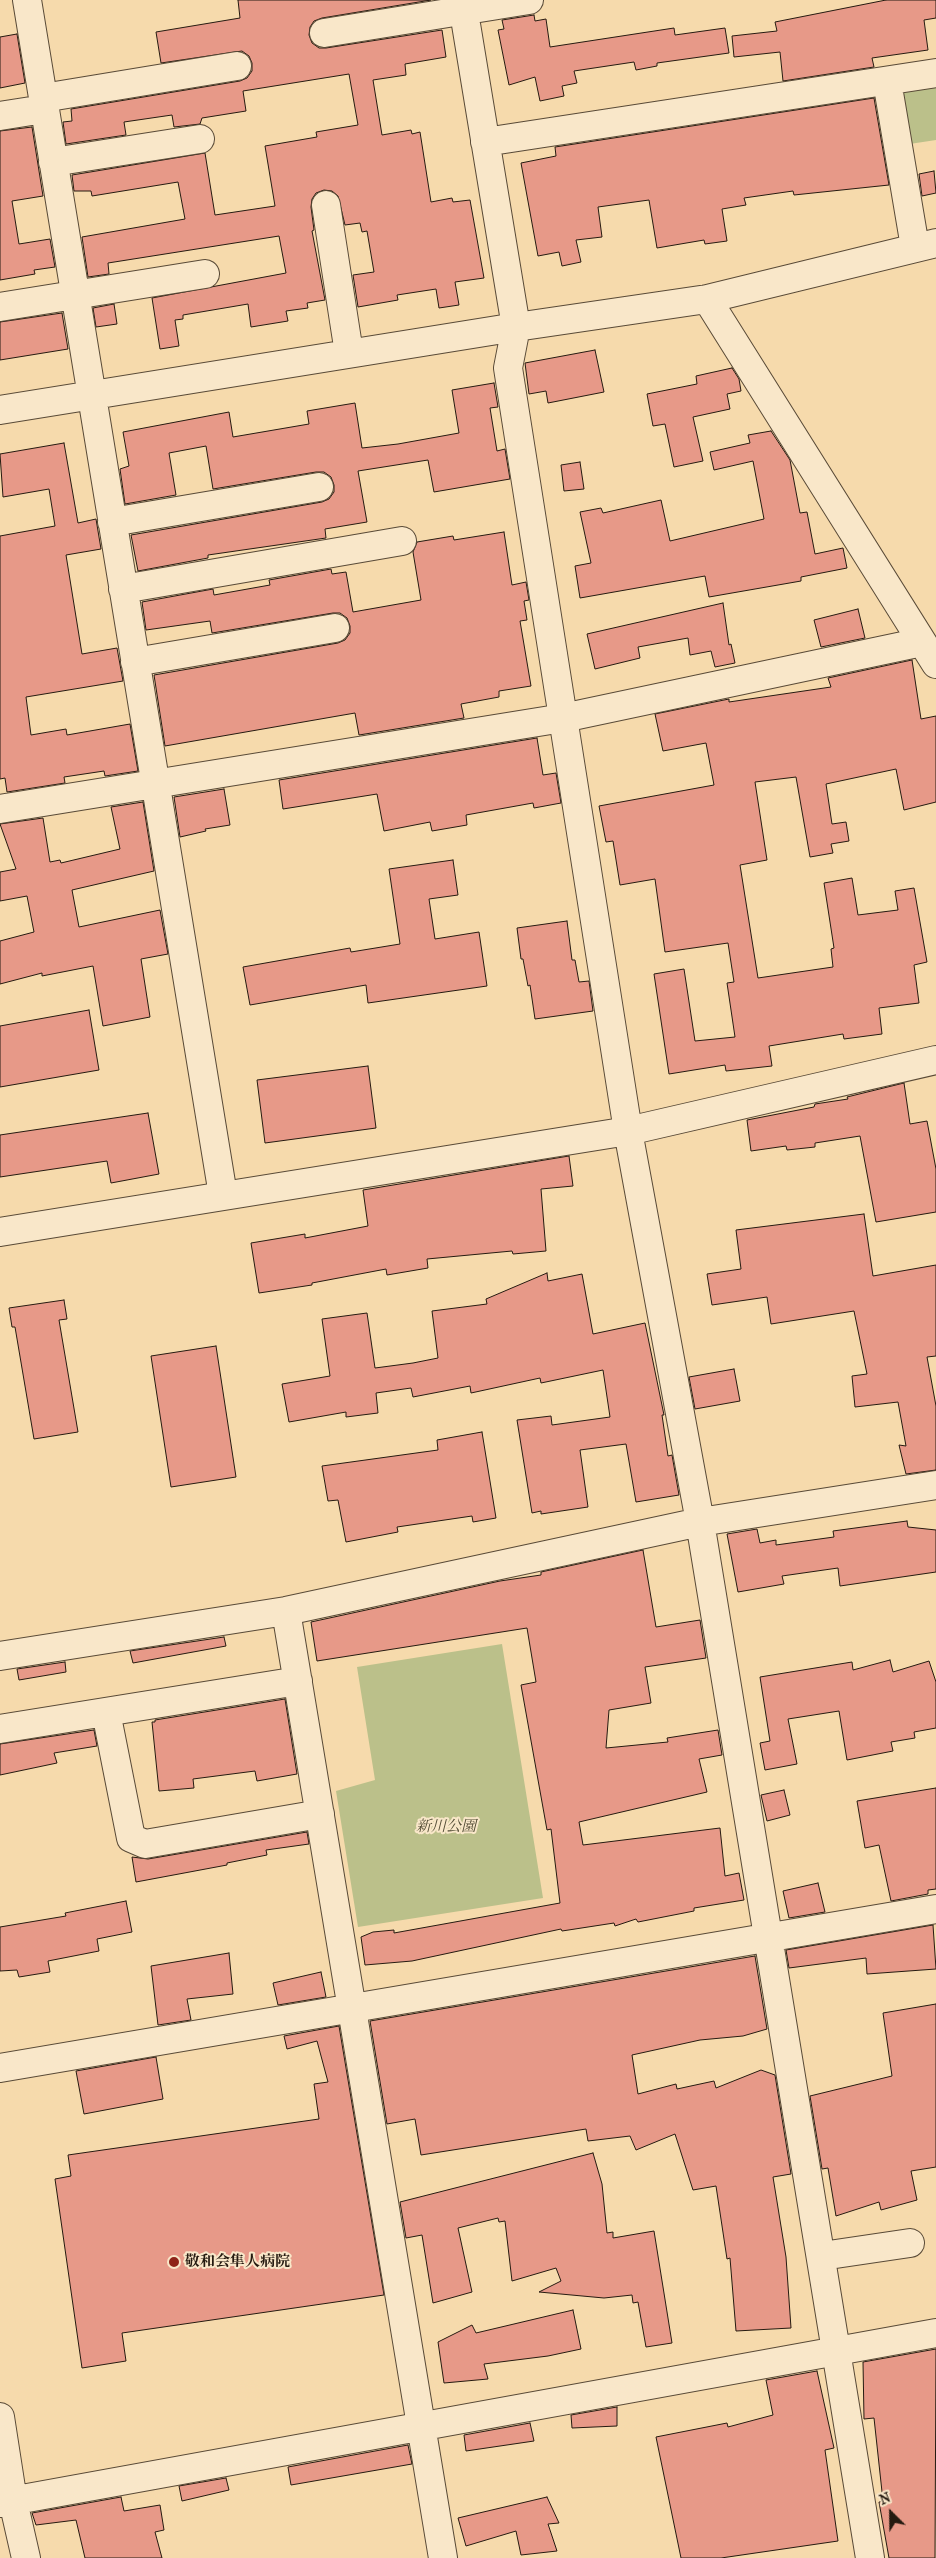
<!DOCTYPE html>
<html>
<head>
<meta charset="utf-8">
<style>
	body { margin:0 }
	#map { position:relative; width:936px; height:2558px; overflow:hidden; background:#f6daac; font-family:"IM FELL French Canon",serif }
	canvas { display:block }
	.north { position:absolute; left:866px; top:2488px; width:50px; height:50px; -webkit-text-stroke:4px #f9e7c9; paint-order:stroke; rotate:337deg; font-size:14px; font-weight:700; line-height:20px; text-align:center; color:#251a10 }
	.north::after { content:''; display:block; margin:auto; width:18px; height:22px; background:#251a10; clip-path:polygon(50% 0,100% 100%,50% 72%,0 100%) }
</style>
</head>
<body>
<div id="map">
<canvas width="936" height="2558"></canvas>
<div class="north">N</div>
</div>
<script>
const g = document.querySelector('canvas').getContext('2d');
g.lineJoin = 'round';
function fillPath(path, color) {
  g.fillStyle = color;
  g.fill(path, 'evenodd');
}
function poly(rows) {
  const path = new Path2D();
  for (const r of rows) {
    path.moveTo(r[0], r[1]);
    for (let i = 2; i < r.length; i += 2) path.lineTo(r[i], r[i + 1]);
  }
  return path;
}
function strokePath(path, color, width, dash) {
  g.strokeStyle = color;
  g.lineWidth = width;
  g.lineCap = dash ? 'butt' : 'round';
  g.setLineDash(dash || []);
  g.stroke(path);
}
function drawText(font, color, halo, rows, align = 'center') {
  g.font = font + ' "IM FELL French Canon","Noto Serif JP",serif';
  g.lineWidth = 4;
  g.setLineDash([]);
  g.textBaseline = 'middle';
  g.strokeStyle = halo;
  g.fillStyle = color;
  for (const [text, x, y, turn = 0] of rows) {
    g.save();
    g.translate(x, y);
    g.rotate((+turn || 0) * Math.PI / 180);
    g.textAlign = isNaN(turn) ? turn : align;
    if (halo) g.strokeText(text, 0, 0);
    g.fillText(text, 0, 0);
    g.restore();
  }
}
const green = poly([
	[936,86,936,140,903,145,893,93],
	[502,1644,543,1898,358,1927,336,1791,375,1780,357,1667]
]);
const building = poly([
	[238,0,431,0,322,18,314,21,310,27,309,35,312,43,319,48,326,48,442,30,446,57,405,64,406,75,373,80,382,135,411,130,412,134,420,132,431,202,452,198,453,202,470,200,484,278,455,282,459,305,439,308,436,289,397,295,398,300,358,307,353,275,374,272,367,231,362,232,360,223,345,225,338,196,332,191,324,190,316,193,312,199,311,207,314,230,312,231,325,300,307,303,308,308,286,311,288,321,251,327,248,304,183,315,183,319,175,320,179,346,160,349,152,298,286,273,279,236,108,263,109,274,88,277,82,237,185,219,178,182,92,196,91,191,74,191,72,175,205,153,215,215,275,206,265,146,317,137,316,132,358,125,349,74,243,91,246,111,202,118,200,124,174,127,172,115,124,122,126,135,66,144,63,122,72,121,71,109,240,81,247,78,252,71,252,63,249,56,242,51,161,63,156,32,240,18,238,0],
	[886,0,936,0,936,18,924,20,928,50,872,58,874,67,783,81,780,52,734,57,732,36,777,31,775,22,886,0],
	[534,15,535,21,546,19,550,47,674,28,675,35,725,28,729,53,657,63,657,66,636,70,634,62,574,71,577,83,562,86,564,96,540,101,535,77,509,85,498,30,504,29,502,20,534,15],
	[17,34,25,83,0,88,0,37,17,34],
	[874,98,889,185,794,195,793,191,744,198,746,205,722,209,727,241,705,244,704,240,657,248,649,200,598,207,602,237,576,240,581,262,562,266,559,252,538,256,521,163,556,156,555,147,874,98],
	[32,127,43,196,12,201,19,244,50,239,55,267,34,270,35,274,0,280,0,131,32,127],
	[934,171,936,193,922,196,919,174,934,171],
	[114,304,117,324,96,327,93,308,114,304],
	[62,313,68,349,0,360,0,322,62,313],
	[595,350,604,392,548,403,546,391,529,394,525,363,595,350],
	[732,368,739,379,741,391,727,394,730,409,693,417,703,461,674,467,665,424,653,426,647,394,697,384,696,376,732,368],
	[494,383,498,407,490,408,497,451,505,449,510,479,434,492,428,460,358,471,367,522,325,529,326,538,208,555,208,558,138,571,131,535,322,502,329,499,334,492,334,485,331,477,324,472,316,472,213,489,206,446,169,453,176,495,125,504,120,469,129,466,123,432,229,412,233,437,309,424,307,411,355,403,362,448,398,444,459,433,452,390,494,383],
	[771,431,790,460,800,513,807,512,815,554,843,548,847,568,801,577,801,581,709,597,705,576,580,598,575,566,591,563,580,512,601,508,603,513,661,500,670,541,764,519,753,461,714,470,710,452,750,443,748,435,771,431],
	[64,443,78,523,96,519,101,549,66,555,82,654,117,648,123,681,26,697,31,735,66,729,67,735,130,724,138,771,105,776,104,771,64,777,65,783,7,792,5,778,0,779,0,536,55,526,49,489,3,497,0,454,64,443],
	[580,462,584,489,564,491,561,465,580,462],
	[504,532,512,585,526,582,529,600,524,601,527,620,520,621,531,686,499,691,499,697,461,704,464,718,359,735,355,713,165,746,154,675,338,643,345,640,350,633,350,626,347,618,340,613,333,613,212,633,210,621,146,630,142,602,213,589,214,595,270,585,269,580,331,569,332,574,346,572,353,612,421,600,413,552,417,542,453,536,454,540,504,532],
	[723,603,729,645,731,644,735,663,715,667,711,651,690,655,688,638,638,647,640,658,595,669,587,634,723,603],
	[858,609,865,638,821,647,814,620,858,609],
	[912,660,921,719,936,716,936,802,904,810,896,769,826,784,832,824,846,822,849,841,831,844,833,853,810,857,796,777,755,782,767,860,740,865,758,978,833,967,831,949,834,948,824,883,852,878,858,915,898,910,895,891,914,888,927,962,914,965,919,1003,879,1008,882,1034,844,1039,843,1034,769,1046,772,1066,726,1071,725,1065,669,1074,654,974,684,969,695,1041,735,1037,727,983,734,982,728,943,665,952,655,879,620,885,613,841,606,842,599,806,714,785,706,743,663,751,655,714,729,699,729,702,831,687,828,678,912,660],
	[537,738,543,775,556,773,561,803,534,808,533,803,466,815,467,825,432,831,430,822,384,831,377,794,283,809,279,780,537,738],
	[224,789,230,825,205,829,206,831,180,837,174,797,224,789],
	[143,802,154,871,72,890,79,927,160,910,168,954,141,959,150,1017,103,1026,93,966,42,976,42,973,0,984,0,941,34,932,27,896,0,901,0,872,16,869,0,824,43,818,50,862,60,860,61,863,120,849,111,807,143,802],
	[453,860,458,895,429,899,435,939,479,932,487,986,368,1003,366,985,250,1005,243,967,350,948,351,952,400,944,389,869,453,860],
	[567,921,572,960,575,960,579,982,589,981,593,1011,535,1019,530,985,528,986,523,959,521,959,517,928,567,921],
	[89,1010,99,1070,0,1087,0,1026,89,1010],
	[368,1066,376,1128,265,1143,257,1080,368,1066],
	[904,1083,910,1124,927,1121,936,1169,936,1212,876,1222,860,1136,815,1143,815,1147,787,1150,786,1146,751,1151,747,1120,814,1107,815,1104,848,1099,847,1097,904,1083],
	[148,1113,159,1174,111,1183,107,1161,0,1177,0,1135,148,1113],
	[569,1156,573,1186,541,1189,546,1251,513,1254,512,1251,427,1259,428,1268,387,1275,386,1269,312,1283,312,1285,259,1293,251,1243,305,1234,305,1238,368,1226,363,1190,569,1156],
	[864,1214,873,1276,936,1265,936,1356,927,1357,936,1406,936,1470,906,1474,899,1445,906,1446,898,1402,855,1407,852,1376,867,1374,854,1311,771,1324,767,1297,712,1305,707,1274,741,1269,736,1230,864,1214],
	[547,1273,548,1281,582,1274,593,1334,645,1323,664,1415,662,1415,668,1456,672,1455,679,1495,636,1502,626,1444,580,1450,588,1507,541,1514,541,1511,532,1513,517,1420,551,1416,552,1425,610,1417,603,1370,541,1383,540,1378,471,1393,470,1386,413,1397,411,1388,376,1393,378,1413,346,1417,346,1412,289,1422,282,1384,330,1376,322,1319,367,1313,375,1368,413,1363,438,1358,432,1311,487,1304,486,1299,547,1273],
	[64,1300,67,1319,59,1320,78,1432,34,1439,15,1327,12,1327,9,1308,64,1300],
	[216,1346,236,1477,171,1487,151,1356,216,1346],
	[734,1369,740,1401,695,1409,689,1377,734,1369],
	[482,1432,496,1518,473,1522,472,1516,397,1527,398,1532,346,1542,338,1500,328,1501,322,1466,438,1450,437,1440,482,1432],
	[907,1521,908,1527,936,1530,936,1572,840,1586,838,1568,782,1576,784,1584,738,1592,727,1534,757,1529,760,1543,776,1540,776,1545,834,1537,833,1531,907,1521],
	[643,1550,656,1627,700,1620,706,1658,645,1667,651,1703,609,1710,606,1748,668,1742,667,1738,718,1730,722,1755,699,1759,707,1792,579,1822,583,1845,720,1828,725,1876,739,1873,744,1900,694,1908,694,1911,638,1922,636,1919,615,1926,614,1923,562,1931,561,1929,412,1961,365,1965,361,1937,373,1932,394,1930,394,1933,560,1903,551,1829,547,1830,521,1685,536,1682,527,1628,317,1661,311,1622,500,1581,541,1575,541,1572,643,1550],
	[224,1637,226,1646,133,1663,130,1651,224,1637],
	[890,1660,893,1672,929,1661,936,1682,936,1728,914,1732,915,1738,891,1742,893,1751,847,1760,839,1711,788,1719,797,1764,765,1770,760,1743,770,1741,760,1677,852,1662,853,1670,890,1660],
	[65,1662,66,1672,19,1680,17,1669,65,1662],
	[285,1699,297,1774,257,1781,255,1771,193,1779,194,1788,159,1791,152,1722,155,1722,155,1720,285,1699],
	[94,1730,97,1746,54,1753,57,1763,0,1775,0,1744,94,1730],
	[936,1788,936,1889,928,1890,928,1894,891,1901,879,1845,865,1848,857,1801,936,1788],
	[784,1790,790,1815,767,1821,761,1795,784,1790],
	[307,1832,309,1844,266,1850,267,1855,227,1863,227,1865,136,1882,132,1857,148,1859,307,1832],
	[818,1883,825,1912,789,1918,783,1891,818,1883],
	[126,1901,132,1932,97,1939,99,1951,48,1961,50,1972,19,1977,17,1970,0,1971,0,1927,66,1916,65,1913,126,1901],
	[933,1925,936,1969,867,1974,866,1958,789,1968,786,1950,933,1925],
	[229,1953,233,1994,187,1999,191,2020,158,2025,151,1966,229,1953],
	[755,1956,767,2029,743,2036,700,2040,632,2055,638,2094,676,2084,677,2089,714,2081,716,2088,761,2070,775,2075,791,2174,773,2177,786,2257,791,2328,736,2331,730,2258,727,2259,716,2186,693,2190,675,2134,636,2150,630,2136,588,2141,586,2129,421,2155,415,2119,387,2124,370,2021,755,1956],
	[321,1972,326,1997,278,2005,273,1983,321,1972],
	[936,2004,936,2167,911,2171,917,2200,881,2210,879,2202,836,2216,828,2168,822,2169,810,2096,892,2076,883,2013,936,2004],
	[339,2026,384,2295,122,2333,126,2361,82,2368,55,2179,71,2176,68,2155,319,2119,314,2084,328,2082,317,2041,287,2049,284,2036,339,2026],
	[156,2057,163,2099,84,2114,76,2071,156,2057],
	[593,2153,602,2184,607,2233,613,2232,613,2238,654,2231,672,2343,646,2347,638,2302,633,2303,632,2295,604,2298,539,2292,561,2281,556,2268,512,2281,505,2221,499,2222,498,2218,458,2228,472,2292,433,2303,422,2235,406,2238,400,2202,593,2153],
	[573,2310,581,2349,548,2356,484,2364,488,2379,444,2383,438,2342,472,2325,476,2333,573,2310],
	[936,2349,935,2558,889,2558,879,2502,883,2501,874,2418,864,2419,863,2362,936,2349],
	[817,2371,834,2448,825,2450,838,2541,721,2558,681,2558,656,2437,727,2423,728,2427,773,2415,766,2380,817,2371],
	[617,2407,617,2426,572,2428,571,2415,617,2407],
	[530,2423,534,2441,466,2451,464,2435,530,2423],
	[408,2445,412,2464,291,2485,288,2467,408,2445],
	[226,2478,229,2490,182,2501,179,2486,226,2478],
	[121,2497,124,2511,160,2505,164,2530,155,2532,162,2558,85,2558,76,2520,36,2525,32,2513,121,2497],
	[547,2497,559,2523,548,2524,557,2551,521,2555,516,2531,466,2546,458,2518,547,2497]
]);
const minor = poly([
	[27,0,223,1195],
	[462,0,516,327,508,368,628,1131,700,1522,870,2558],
	[324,33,529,0],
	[887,81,915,247],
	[43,98,237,66],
	[0,116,44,109],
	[485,142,936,73],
	[53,162,200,139],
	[326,205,349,353],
	[707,299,936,664],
	[0,307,205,274],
	[0,410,516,327,707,299,936,243],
	[112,522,319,487],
	[123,589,402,541],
	[135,662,335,628],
	[0,809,563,718,922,642],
	[0,1232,628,1131,936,1060],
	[286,1611,443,2558],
	[0,1656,286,1611,700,1522,936,1485],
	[106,1712,131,1838,145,1844,320,1814],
	[0,1729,298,1681],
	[0,2068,936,1909],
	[822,2256,910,2243],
	[0,2417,13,2501,26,2558],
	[0,2503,936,2333]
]);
const markers = [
	[174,2262,6,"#8f2418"]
];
const parkNames = [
	["新川公園",446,1827]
];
const poiNames = [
	["敬和会隼人病院",185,2262]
];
fillPath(green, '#bbc08a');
fillPath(building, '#e79988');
strokePath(building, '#251a10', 1);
strokePath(minor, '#594a37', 30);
strokePath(minor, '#f9e7c9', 28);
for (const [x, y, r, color] of markers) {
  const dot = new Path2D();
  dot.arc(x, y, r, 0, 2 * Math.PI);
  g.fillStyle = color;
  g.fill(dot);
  strokePath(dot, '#f9e7c9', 2);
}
drawText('italic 15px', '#524c35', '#f9e7c9', parkNames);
drawText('bold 15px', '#251a10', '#f9e7c9', poiNames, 'left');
</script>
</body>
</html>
